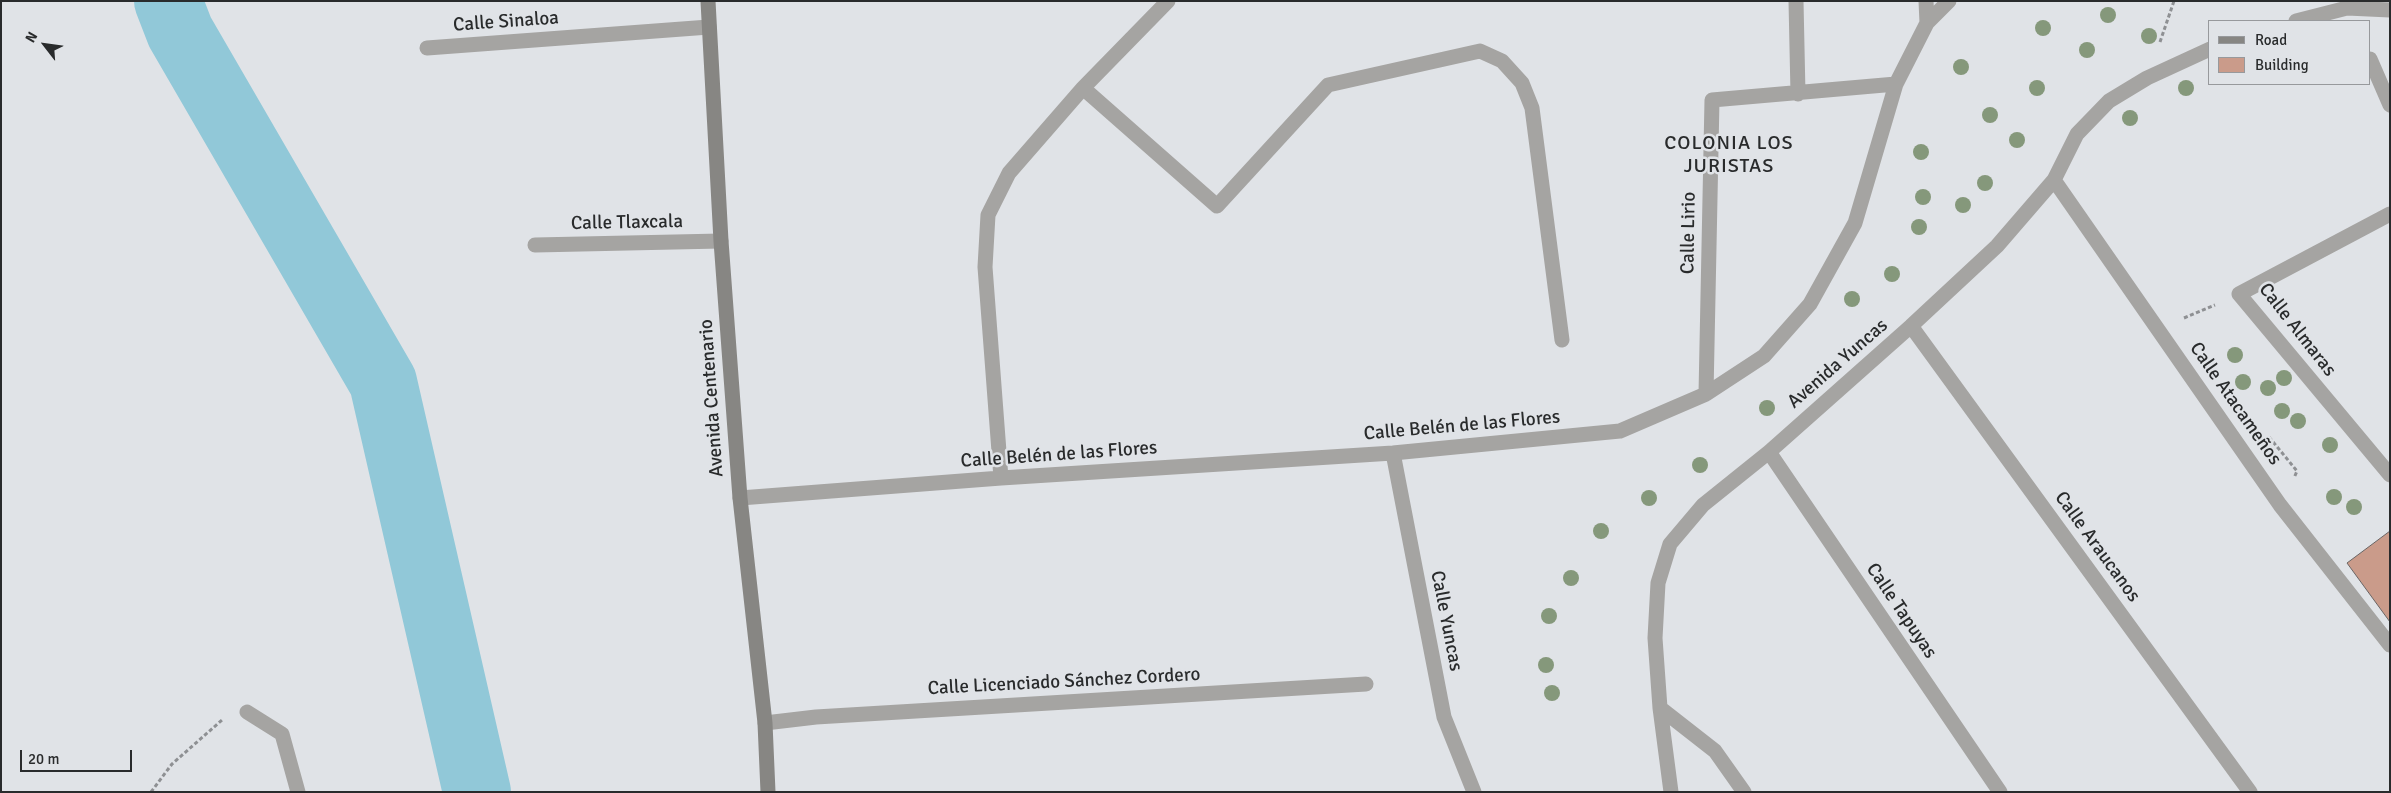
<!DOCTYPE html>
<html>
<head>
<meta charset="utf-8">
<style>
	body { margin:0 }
	#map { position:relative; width:2391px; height:793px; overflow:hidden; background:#e0e3e7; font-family:Signika,sans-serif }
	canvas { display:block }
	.frame { position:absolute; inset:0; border:2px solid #292b2c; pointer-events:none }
	.legend { position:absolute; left:2208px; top:20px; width:162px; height:65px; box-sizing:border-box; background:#e0e3e7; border:1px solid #97999c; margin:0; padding:6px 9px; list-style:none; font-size:15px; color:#292b2c }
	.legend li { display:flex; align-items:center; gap:10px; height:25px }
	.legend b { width:25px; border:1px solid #97999c }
	.north { position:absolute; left:20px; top:20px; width:50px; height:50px; -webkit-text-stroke:4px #e0e3e7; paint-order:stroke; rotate:300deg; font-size:14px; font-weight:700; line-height:20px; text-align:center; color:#292b2c }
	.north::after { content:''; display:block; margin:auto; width:18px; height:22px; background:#292b2c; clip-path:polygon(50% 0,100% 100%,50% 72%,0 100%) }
	.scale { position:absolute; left:20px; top:750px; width:112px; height:22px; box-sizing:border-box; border:2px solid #292b2c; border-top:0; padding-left:6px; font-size:15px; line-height:18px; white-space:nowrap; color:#292b2c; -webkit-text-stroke:4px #e0e3e7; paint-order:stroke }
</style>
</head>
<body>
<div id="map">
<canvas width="2391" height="793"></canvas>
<div class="frame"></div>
<ul class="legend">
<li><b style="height:6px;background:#878683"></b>Road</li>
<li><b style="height:14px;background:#ca9b8a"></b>Building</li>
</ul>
<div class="north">N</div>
<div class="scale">20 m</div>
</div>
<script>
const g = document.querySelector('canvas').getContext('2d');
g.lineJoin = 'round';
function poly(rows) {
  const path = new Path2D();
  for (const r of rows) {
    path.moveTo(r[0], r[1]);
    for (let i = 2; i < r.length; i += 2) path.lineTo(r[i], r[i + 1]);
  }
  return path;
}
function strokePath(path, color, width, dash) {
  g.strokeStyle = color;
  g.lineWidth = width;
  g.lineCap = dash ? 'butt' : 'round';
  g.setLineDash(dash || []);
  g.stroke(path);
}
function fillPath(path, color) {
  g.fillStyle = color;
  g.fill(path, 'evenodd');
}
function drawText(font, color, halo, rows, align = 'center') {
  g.font = font + ' Signika,sans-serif';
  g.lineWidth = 5;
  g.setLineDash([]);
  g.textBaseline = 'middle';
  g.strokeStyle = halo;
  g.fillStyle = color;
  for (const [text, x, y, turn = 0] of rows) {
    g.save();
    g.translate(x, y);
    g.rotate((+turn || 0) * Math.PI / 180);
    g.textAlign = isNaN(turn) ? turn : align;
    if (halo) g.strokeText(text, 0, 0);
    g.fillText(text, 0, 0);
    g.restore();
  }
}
const river = poly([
	[168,1,180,32,383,382,477,792]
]);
const building = poly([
	[2390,531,2390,622,2347,563,2390,531]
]);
const path = poly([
	[2160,42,2174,1],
	[2184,318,2215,305],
	[2269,437,2297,471,2294,478],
	[151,792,172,764,222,720]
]);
const minor = poly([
	[1796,1,1798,94],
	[1926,1,1927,23],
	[2296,21,2347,8,2390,10],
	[427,48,709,27],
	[2370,59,2390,105],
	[1083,88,1217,206,1328,85,1480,51,1502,61,1522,83,1532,108,1562,340],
	[2054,180,2280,505,2390,645],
	[2390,214,2239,294,2390,475],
	[535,245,721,241],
	[1911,326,2250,792],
	[1706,394,1712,100,1896,84],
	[1769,452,2000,792],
	[1393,453,1444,717,1474,792],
	[1001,478,985,267,988,215,1009,173,1083,88,1168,1],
	[740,498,1001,478,1393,453,1620,431,1706,394,1764,356,1810,304,1855,223,1896,84,1927,23,1949,1],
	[1660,708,1715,751,1744,792],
	[247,712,282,734,298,792],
	[765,723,816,717,1366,684],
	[1671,792,1660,708,1655,638,1658,583,1670,544,1703,505,1769,452,1911,326,1997,246,2054,180,2077,134,2109,101,2147,78,2210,49]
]);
const secondary = poly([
	[708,1,721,241,740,498,765,723,768,792]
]);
const trees = [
	[2108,15],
	[2043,28],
	[2149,36],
	[2087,50],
	[1961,67],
	[2037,88],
	[2186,88],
	[1990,115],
	[2130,118],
	[2017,140],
	[1921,152],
	[1985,183],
	[1923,197],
	[1963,205],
	[1919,227],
	[1892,274],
	[1852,299],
	[2235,355],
	[2284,378],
	[2243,382],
	[2268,388],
	[1767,408],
	[2282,411],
	[2298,421],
	[2330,445],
	[1700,465],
	[2334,497],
	[1649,498],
	[2354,507],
	[1601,531],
	[1571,578],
	[1549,616],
	[1546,665],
	[1552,693]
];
const streetNames = [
	["Calle Sinaloa",506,22,-4],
	["Calle Tlaxcala",627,223,-1],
	["Calle Lirio",1689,233,-89],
	["Calle Almaras",2297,330,52],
	["Avenida Yuncas",1838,364,-41],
	["Avenida Centenario",712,398,-94],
	["Calle Atacameños",2235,404,55],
	["Calle Belén de las Flores",1462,426,-5],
	["Calle Belén de las Flores",1059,455,-4],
	["Calle Araucanos",2097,547,54],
	["Calle Tapuyas",1901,611,56],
	["Calle Yuncas",1446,621,79],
	["Calle Licenciado Sánchez Cordero",1064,682,-3]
];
const neighbourhoodNames = [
	["COLONIA LOS",1729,144],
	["JURISTAS",1729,167]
];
strokePath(river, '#91c8d8', 68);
fillPath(building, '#ca9b8a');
strokePath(building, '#6a6564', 1);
strokePath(path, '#8e9093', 3, [4, 2.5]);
strokePath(minor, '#a5a4a2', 15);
strokePath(secondary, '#878683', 15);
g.fillStyle = '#85987b';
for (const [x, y] of trees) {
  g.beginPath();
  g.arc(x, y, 8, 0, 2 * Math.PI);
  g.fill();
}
drawText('19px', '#292b2c', '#e0e3e7', streetNames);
g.letterSpacing = '1px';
drawText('20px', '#292b2c', '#e0e3e7', neighbourhoodNames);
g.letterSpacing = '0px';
</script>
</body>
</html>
